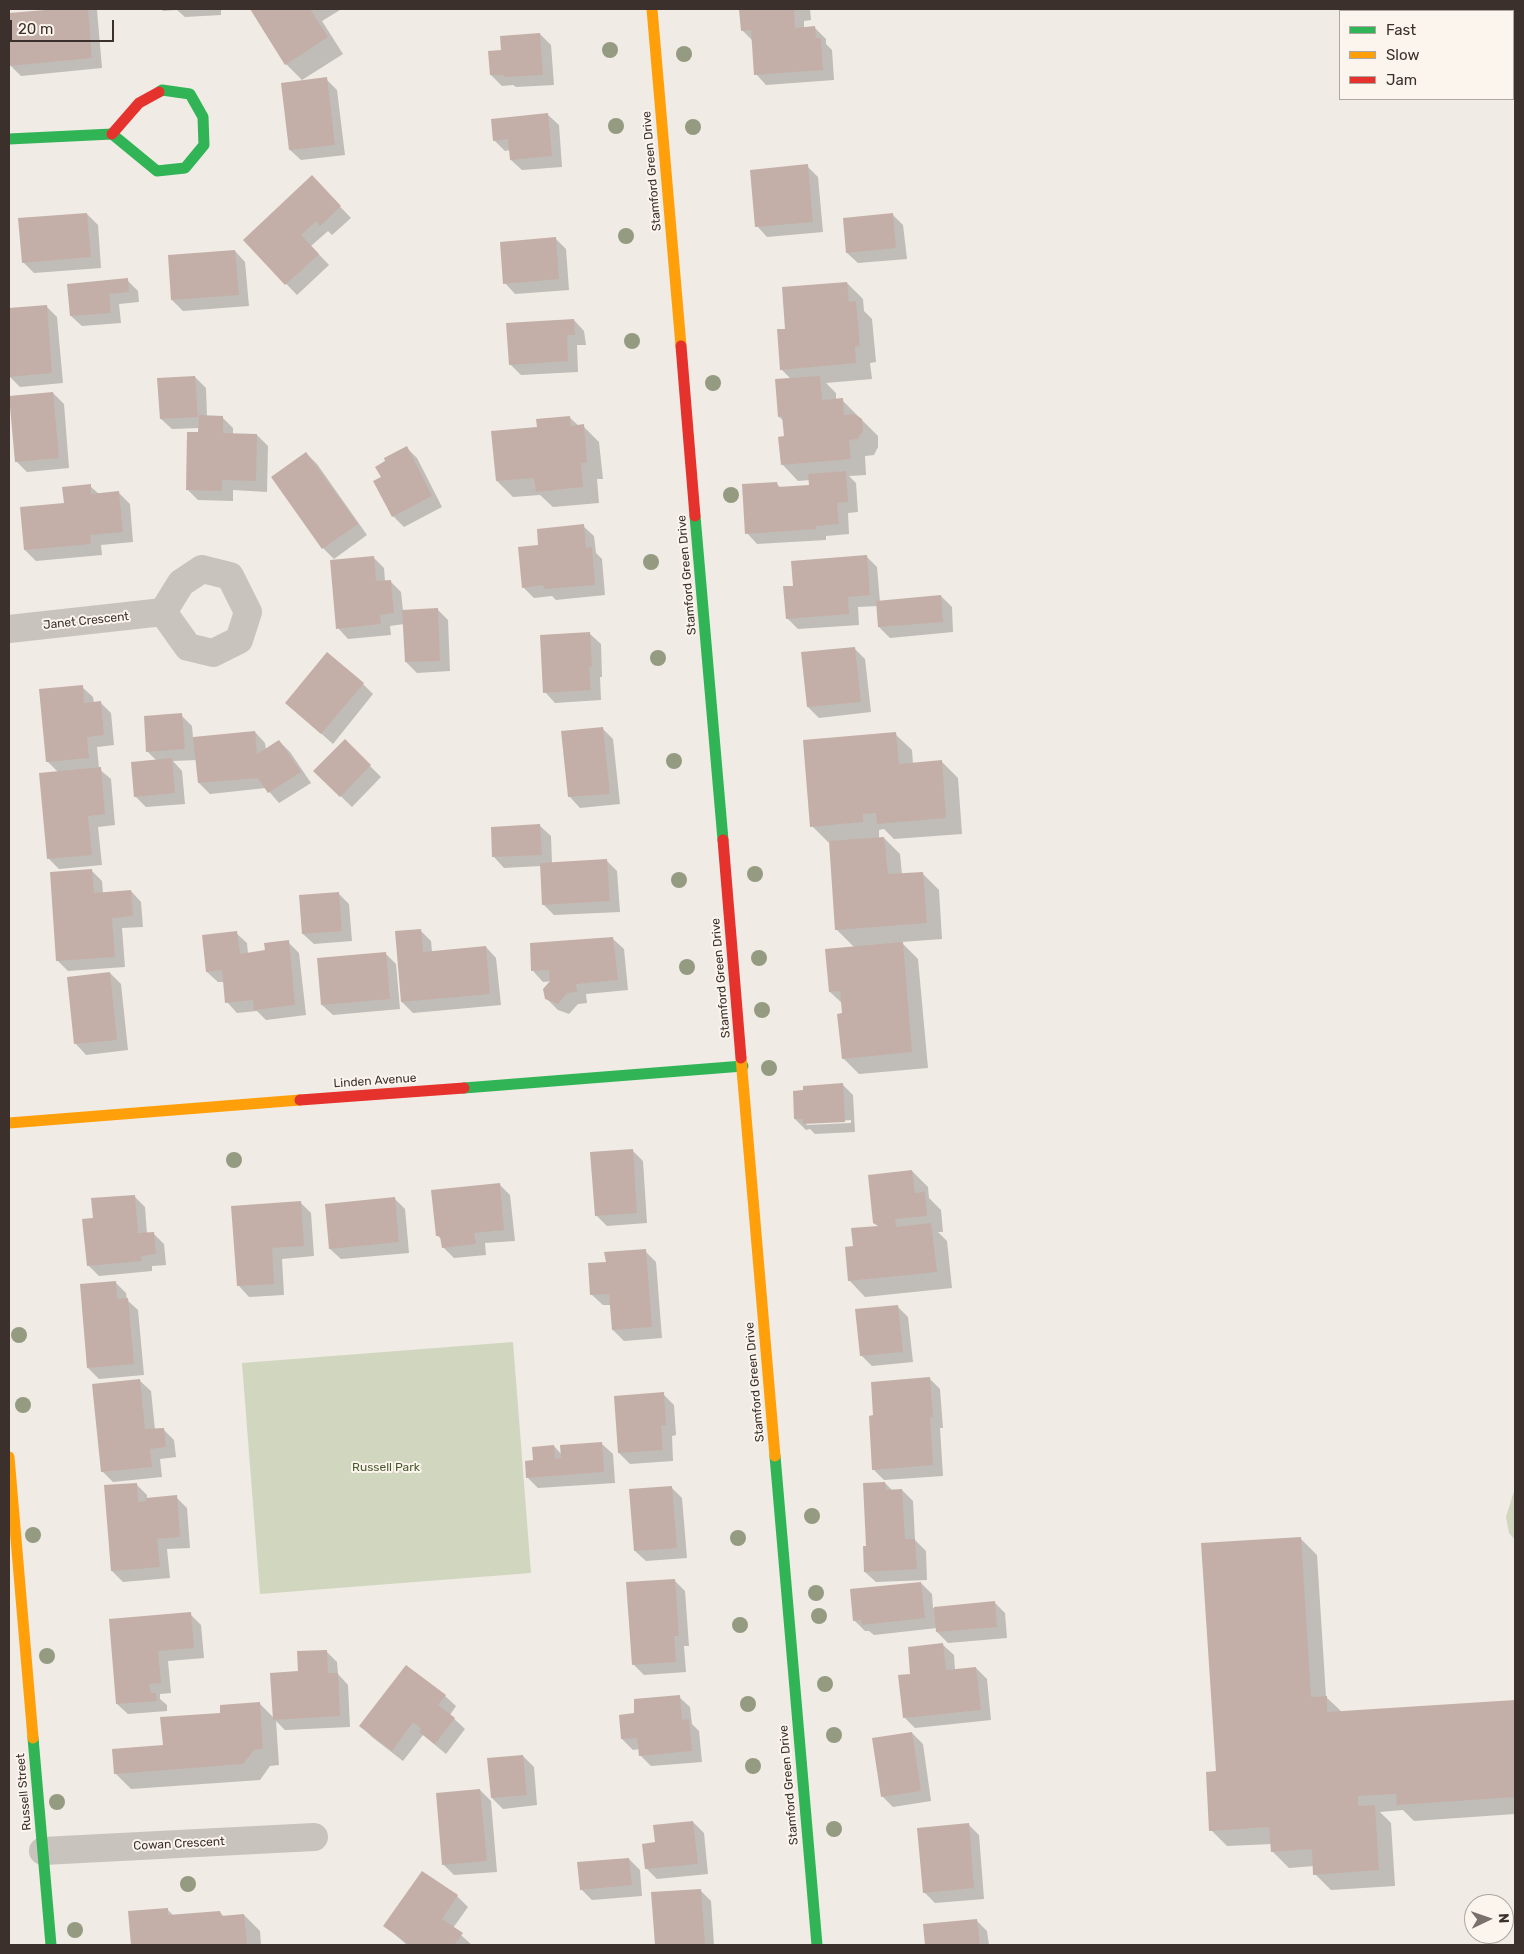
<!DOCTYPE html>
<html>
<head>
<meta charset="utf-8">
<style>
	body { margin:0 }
	#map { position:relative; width:1524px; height:1954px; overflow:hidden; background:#f0ebe5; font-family:Rubik,sans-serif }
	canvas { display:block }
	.frame { position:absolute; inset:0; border:10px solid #3b302b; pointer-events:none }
	.legend { position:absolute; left:1339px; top:10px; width:175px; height:90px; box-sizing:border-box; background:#fbf5ee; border:1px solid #aea6a0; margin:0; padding:6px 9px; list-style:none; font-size:15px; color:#3b302b }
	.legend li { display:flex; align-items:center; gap:10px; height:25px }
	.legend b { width:25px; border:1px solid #aea6a0 }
	.north { position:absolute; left:1464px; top:1894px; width:50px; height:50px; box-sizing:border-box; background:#fbf5ee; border:1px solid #aea6a0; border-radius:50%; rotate:87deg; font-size:14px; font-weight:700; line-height:20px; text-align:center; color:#3b302b }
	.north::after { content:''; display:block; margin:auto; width:18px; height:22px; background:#7a716c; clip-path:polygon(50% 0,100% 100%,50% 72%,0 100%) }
	.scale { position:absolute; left:10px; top:20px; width:104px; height:22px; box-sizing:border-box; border:2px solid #3b302b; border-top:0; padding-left:6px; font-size:15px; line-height:18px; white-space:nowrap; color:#3b302b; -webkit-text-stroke:4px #fbf5ee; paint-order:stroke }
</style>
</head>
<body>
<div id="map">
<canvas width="1524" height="1954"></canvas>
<div class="frame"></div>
<ul class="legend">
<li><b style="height:6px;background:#30b455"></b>Fast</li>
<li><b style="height:6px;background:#ff9f0a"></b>Slow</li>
<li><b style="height:6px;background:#e5322d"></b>Jam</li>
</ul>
<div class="north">N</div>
<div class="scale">20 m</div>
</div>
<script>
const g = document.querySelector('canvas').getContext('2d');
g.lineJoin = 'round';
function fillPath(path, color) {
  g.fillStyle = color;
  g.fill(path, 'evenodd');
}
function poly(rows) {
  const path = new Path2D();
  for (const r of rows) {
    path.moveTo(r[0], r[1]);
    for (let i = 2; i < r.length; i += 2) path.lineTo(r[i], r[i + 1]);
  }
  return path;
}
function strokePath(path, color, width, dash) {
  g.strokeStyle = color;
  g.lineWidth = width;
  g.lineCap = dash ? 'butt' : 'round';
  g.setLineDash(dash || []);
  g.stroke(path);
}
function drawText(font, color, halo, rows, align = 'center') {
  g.font = font + ' Rubik,sans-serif';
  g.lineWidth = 4;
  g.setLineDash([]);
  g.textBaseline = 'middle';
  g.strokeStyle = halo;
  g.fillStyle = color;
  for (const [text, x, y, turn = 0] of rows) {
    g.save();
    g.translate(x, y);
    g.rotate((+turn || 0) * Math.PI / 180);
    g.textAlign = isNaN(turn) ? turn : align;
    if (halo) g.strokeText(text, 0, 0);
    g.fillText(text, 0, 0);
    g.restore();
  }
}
const green = poly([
	[513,1342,531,1573,260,1594,242,1363],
	[1515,1488,1515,1540,1509,1533,1506,1517]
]);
const shadow = poly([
	[58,9,95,9,97,10,102,68,21,76,10,65,9,15,58,10],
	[161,9,221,9,221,15,185,17,177,10,163,11],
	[251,9,339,9,340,10,322,21,343,54,302,80,286,64],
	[741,9,810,9,811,20,804,21,804,28,815,28,826,39,826,44,832,50,834,80,766,85,756,74,753,41,742,30],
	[540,34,551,45,554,85,516,87,513,85,502,86,491,75,502,51],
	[326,79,337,90,345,155,301,160,290,150],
	[548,115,559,125,562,167,522,170,511,160,510,150,505,151,494,140],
	[807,166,818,177,823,232,767,237,757,226],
	[322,188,351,218,332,235,328,231,311,246,329,265,297,295,244,240],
	[87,214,98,225,101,268,34,273,23,262],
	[892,214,903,225,907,259,858,263,847,253],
	[555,238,566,249,569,290,515,294,505,283],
	[235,251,245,262,249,306,183,311,172,300],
	[127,280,138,291,139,302,119,304,121,323,82,326,71,316],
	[847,283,863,299,864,311,872,319,876,362,870,363,872,379,826,383,836,393,836,400,842,400,878,436,878,447,874,455,865,456,866,475,849,476,856,483,858,512,848,513,849,534,826,536,826,540,757,544,747,533,776,483,781,488,811,486,810,480,798,481,782,464,785,437,784,421,779,417,791,379,781,369,786,330],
	[46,306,57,317,63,383,20,387,9,376,9,309],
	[574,320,584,331,586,345,577,345,578,372,521,375,510,364],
	[195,377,206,388,207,417,222,417,233,428,233,435,257,435,268,446,267,492,233,490,233,501,198,500,187,489,199,428,172,429,161,419],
	[53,393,64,404,69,468,27,472,16,461],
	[569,417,579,426,583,426,599,442,603,479,597,479,599,503,553,507,540,495,513,497,497,481,539,428],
	[406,447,417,458,442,507,404,527,393,516,383,478,386,462],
	[306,453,317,464,367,535,334,559,323,548,272,477],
	[90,486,99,494,119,493,130,504,133,542,101,545,102,555,36,561,25,550,65,504],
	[583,526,594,536,596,553,602,559,605,595,556,600,552,596,534,598,523,587,540,546],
	[866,556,877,567,880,602,941,596,952,607,953,632,890,638,879,627,878,606,858,607,859,625,798,629,787,618,794,587],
	[373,557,384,568,385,581,390,581,401,592,403,611,437,609,448,620,450,671,417,673,406,662,404,624,390,626,391,635,348,639,338,628],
	[590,634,601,644,602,677,600,677,601,700,555,703,545,692],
	[854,648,865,659,871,712,819,718,808,707],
	[363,684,373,694,333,744,287,703],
	[82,687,93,697,94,703,100,702,111,713,114,745,97,747,99,769,111,779,115,825,98,827,102,865,59,869,48,858,58,772,47,761],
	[181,715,192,726,193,738,255,732,265,743,266,750,279,741,290,752,311,783,279,803,266,788,210,794,199,783,197,760,173,761,182,771,185,804,146,807,135,796,157,761,148,752],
	[602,728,613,739,620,804,580,808,570,797],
	[895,734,912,750,913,764,941,761,958,778,962,834,894,839,884,829,879,830,879,838,884,838,900,854,902,875,922,873,939,890,942,939,901,942,918,959,928,1068,859,1074,843,1058,843,1004,830,992,854,947,836,929,830,842,828,842,812,826],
	[345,741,381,777,352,807,315,771],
	[540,826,551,836,552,863,606,860,617,871,620,912,554,915,544,905,541,866,504,868,494,857],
	[91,870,102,881,103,893,131,891,141,902,143,927,122,928,125,967,68,971,57,960],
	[338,893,349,904,352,941,314,944,303,934],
	[420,930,431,941,432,952,486,947,496,958,501,1005,413,1013,402,1002],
	[236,933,247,943,248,954,267,952,288,942,299,953,306,1015,266,1020,257,1011,237,1013,227,1002,224,982,218,982,207,972],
	[613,939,624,949,628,990,586,994,587,1003,578,1004,569,1014,558,1010,547,999,552,981,543,982,533,971],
	[385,953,396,964,400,1009,333,1015,322,1005],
	[110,973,121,984,128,1050,86,1055,76,1044],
	[843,1085,853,1095,855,1132,815,1134,810,1129,806,1130,795,1119],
	[851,1120,851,1123,807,1125,805,1123],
	[632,1150,643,1161,647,1223,607,1226,596,1215],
	[912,1171,928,1187,929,1198,941,1210,943,1232,938,1232,947,1241,952,1288,865,1297,849,1280,854,1247,879,1227],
	[499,1184,510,1195,515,1241,485,1243,486,1255,454,1258,443,1247,442,1240,437,1235],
	[134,1196,145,1207,147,1234,153,1233,164,1244,166,1265,152,1266,152,1271,99,1276,88,1265,94,1219],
	[394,1198,405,1209,409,1253,341,1259,330,1249],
	[300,1202,311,1213,314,1256,282,1259,284,1295,249,1297,239,1286,233,1207],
	[645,1251,656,1262,662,1338,624,1341,613,1330,611,1305,603,1305,592,1295,607,1263],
	[115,1282,126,1293,127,1300,138,1310,144,1375,99,1379,88,1368,81,1285],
	[898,1307,908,1317,913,1362,872,1366,861,1355],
	[930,1379,940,1389,943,1428,940,1428,943,1476,884,1480,873,1469,874,1417],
	[140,1381,151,1391,155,1430,163,1429,174,1440,176,1457,160,1459,162,1477,113,1482,102,1471],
	[663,1394,674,1405,676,1435,672,1436,673,1461,630,1464,619,1453],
	[602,1444,613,1454,615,1483,538,1488,527,1477,535,1461,554,1446,562,1455],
	[885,1483,893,1491,902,1490,913,1501,915,1540,926,1551,927,1580,876,1582,865,1572,867,1547],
	[136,1484,147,1495,147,1499,176,1497,187,1508,190,1548,167,1549,170,1578,123,1582,112,1571],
	[671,1487,682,1498,687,1558,646,1561,635,1551],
	[1300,1538,1317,1555,1326,1697,1342,1712,1515,1702,1515,1814,1414,1821,1403,1810,1380,1812,1391,1823,1395,1886,1331,1890,1315,1874,1314,1866,1289,1868,1272,1851,1272,1844,1227,1846,1211,1830,1217,1772],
	[674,1580,685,1591,689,1646,684,1646,686,1672,644,1675,634,1665],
	[921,1583,932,1594,933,1608,995,1603,1005,1613,1007,1638,948,1643,937,1632,937,1628,874,1635,869,1631,865,1631,854,1620],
	[190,1614,201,1625,204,1658,168,1661,171,1693,160,1694,160,1699,167,1705,167,1711,128,1714,117,1704,110,1620],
	[943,1645,954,1655,955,1670,976,1668,987,1679,991,1720,915,1728,904,1717,912,1675],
	[326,1651,337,1662,338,1674,348,1685,350,1727,285,1730,276,1721,279,1765,270,1766,260,1780,131,1789,115,1773,222,1714,259,1703,274,1718,299,1672],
	[445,1696,456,1706,450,1715,465,1729,446,1754,423,1735,403,1761,372,1737,361,1726],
	[679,1697,690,1707,692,1724,699,1731,702,1762,651,1766,640,1755,640,1749,633,1750,622,1739,636,1714],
	[912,1733,923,1744,931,1801,893,1807,882,1796],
	[523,1756,534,1767,537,1805,503,1809,492,1798],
	[480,1790,491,1801,497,1872,454,1875,443,1864],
	[693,1822,704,1833,708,1874,657,1879,646,1868,656,1843],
	[969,1825,979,1835,984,1899,935,1903,924,1892],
	[629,1859,640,1870,642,1896,592,1900,581,1889],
	[700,1890,711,1901,714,1945,656,1945,653,1894],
	[457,1896,468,1907,453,1928,472,1945,407,1945,385,1926],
	[167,1909,174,1916,220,1912,224,1917,244,1915,260,1931,261,1945,132,1945,129,1912],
	[976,1920,987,1931,989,1945,926,1945,924,1925]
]);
const building = poly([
	[57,9,88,9,92,58,9,66,9,13],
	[250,9,310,9,328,37,285,65],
	[739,9,799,9,794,11,795,28,815,26,816,38,821,38,823,70,754,75,751,30,741,31],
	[540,33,543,75,504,77,503,75,490,75,488,51,501,50,500,36],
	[327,77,335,145,289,150,281,83],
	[548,113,552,156,510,160,508,139,493,141,491,119],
	[808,164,813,222,755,227,750,170],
	[312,175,341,206,320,226,316,221,301,235,319,254,285,285,243,240],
	[87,213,91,257,22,263,18,218],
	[893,213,896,248,846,253,843,218],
	[556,237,559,279,503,284,500,242],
	[235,250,239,295,171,300,168,255],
	[128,278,129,292,109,294,111,313,70,316,67,284],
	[847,282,849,302,856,301,860,346,855,347,856,363,780,370,777,329,785,329,782,287],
	[47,305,52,373,9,377,9,308],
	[574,319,575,335,567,335,568,361,509,365,506,323],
	[195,376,198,417,160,419,157,378],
	[820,376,822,400,843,398,844,415,854,414,862,419,863,430,858,439,849,440,851,459,781,465,778,437,784,436,782,416,778,417,775,379],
	[53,392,59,458,15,462,9,396],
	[199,415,223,416,223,433,257,434,256,481,222,480,222,491,186,490,187,432,198,432],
	[570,416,571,426,584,424,587,463,581,463,583,487,536,492,534,478,496,481,491,431,537,427,536,419],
	[407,446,432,496,392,517,373,481,381,477,375,467,385,461,384,458],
	[306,452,358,524,322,549,271,477],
	[846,471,848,502,837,503,839,524,816,526,816,529,745,534,742,484,777,482,778,487,809,485,808,474],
	[91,484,91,494,119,491,123,532,90,535,91,544,24,550,20,507,64,503,62,487],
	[584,524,586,548,592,547,595,585,544,589,543,585,522,588,518,547,538,545,537,529],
	[867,555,870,595,848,597,849,614,786,619,783,586,793,586,791,561],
	[374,556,376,581,391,580,394,613,380,615,381,624,336,629,330,560],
	[941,595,943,622,878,627,876,601],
	[438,608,440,661,405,662,402,610],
	[590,632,592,667,589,667,591,690,543,693,540,635],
	[855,647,861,702,807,707,801,652],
	[327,652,364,683,321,734,285,703],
	[83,685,84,703,101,701,104,735,87,737,89,758,46,762,39,689],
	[182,713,185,749,146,752,144,716],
	[603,727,610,794,568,797,561,731],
	[255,731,257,754,279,740,301,772,268,793,258,778,198,783,193,737],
	[896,732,899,764,942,760,946,818,877,824,876,813,863,814,863,822,810,827,803,740],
	[345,739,371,765,340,797,313,771],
	[172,758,175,793,134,797,131,762],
	[101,767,105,814,88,816,92,855,47,859,39,773],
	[540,824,542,855,492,857,491,827],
	[884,837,888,874,923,872,927,923,835,930,829,841],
	[607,859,610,901,542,905,540,863],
	[92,869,94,893,131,890,133,916,112,918,115,957,56,961,50,872],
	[339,892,342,931,302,934,299,895],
	[421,929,423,952,486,946,490,994,401,1002,395,931],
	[237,931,240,954,265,950,264,943,289,940,295,1005,254,1010,253,1000,225,1003,222,970,206,972,202,935],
	[613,937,618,980,576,984,577,992,567,993,558,1004,545,999,543,989,550,981,549,970,531,971,530,943],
	[903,942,912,1052,842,1059,837,1014,842,1013,840,991,829,992,825,949],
	[386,952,390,999,321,1005,317,958],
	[110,972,117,1040,74,1044,67,977],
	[843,1083,845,1122,803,1124,803,1119,794,1119,793,1091,803,1090,803,1086],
	[633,1149,637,1213,595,1216,590,1152],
	[912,1170,915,1193,925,1192,927,1216,895,1219,896,1227,931,1223,937,1272,848,1281,845,1247,853,1246,851,1228,878,1226,873,1223,868,1175],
	[500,1183,504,1230,474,1233,476,1244,442,1248,440,1236,436,1236,431,1190],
	[135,1195,138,1233,154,1232,156,1254,141,1256,142,1261,87,1266,82,1219,93,1218,91,1198],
	[395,1197,399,1242,329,1249,325,1204],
	[301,1201,304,1246,272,1248,274,1284,237,1286,231,1206],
	[646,1249,652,1327,612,1330,609,1294,590,1295,588,1263,606,1262,604,1252],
	[116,1281,117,1299,128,1298,134,1364,87,1368,80,1284],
	[898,1305,903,1352,860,1356,855,1309],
	[930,1377,933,1417,930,1417,933,1465,872,1470,869,1416,873,1415,871,1382],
	[140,1379,145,1429,164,1428,166,1447,150,1449,152,1467,101,1472,92,1384],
	[664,1392,666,1425,661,1425,663,1450,618,1453,614,1396],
	[602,1442,604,1472,526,1478,525,1461,533,1460,532,1447,554,1445,555,1459,561,1458,560,1445],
	[885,1482,886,1490,902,1489,905,1539,915,1539,917,1569,864,1572,863,1546,866,1546,863,1483],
	[137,1483,138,1502,146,1501,146,1498,177,1495,180,1537,157,1539,160,1567,111,1571,104,1485],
	[672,1486,677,1548,634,1551,629,1489],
	[1301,1537,1311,1697,1327,1696,1327,1712,1515,1700,1515,1797,1397,1805,1396,1794,1358,1796,1358,1806,1375,1805,1379,1870,1313,1875,1312,1849,1271,1852,1269,1827,1209,1831,1206,1772,1216,1771,1201,1543],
	[675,1579,679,1636,674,1636,676,1662,632,1665,626,1582],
	[921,1582,925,1618,862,1625,861,1620,853,1621,850,1589],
	[995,1601,997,1627,936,1632,934,1607],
	[191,1612,194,1648,158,1651,161,1683,149,1684,151,1693,156,1693,157,1701,116,1704,109,1619],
	[943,1643,946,1670,976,1667,981,1710,903,1718,898,1675,910,1674,908,1647],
	[327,1650,328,1673,338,1673,340,1716,273,1720,270,1673,298,1671,297,1651],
	[406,1665,446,1695,438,1705,455,1718,435,1744,419,1732,421,1728,413,1722,392,1751,359,1726],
	[680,1695,682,1720,689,1719,692,1751,639,1756,637,1738,621,1739,619,1715,634,1713,634,1699],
	[260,1702,263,1749,254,1750,243,1764,114,1774,112,1749,163,1745,160,1717,220,1713,220,1705],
	[912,1732,921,1791,881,1797,872,1738],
	[523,1755,527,1795,491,1798,487,1758],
	[480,1789,487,1861,442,1865,436,1793],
	[693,1821,698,1864,645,1869,642,1844,655,1842,653,1825],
	[969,1823,974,1888,923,1893,917,1828],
	[629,1858,632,1885,580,1890,577,1862],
	[422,1871,458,1895,442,1919,463,1933,454,1945,410,1945,383,1926],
	[701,1889,705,1945,655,1945,651,1892],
	[168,1908,168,1915,220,1911,221,1916,244,1914,247,1945,131,1945,128,1911],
	[977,1919,980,1945,925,1945,923,1924]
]);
const street = poly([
	[202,569,230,576,248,612,239,640,213,653,188,647,163,612,181,583,202,569],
	[9,629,163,612],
	[43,1851,314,1837]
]);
const fast = poly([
	[9,139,112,134,157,171,185,168,204,145,203,117,190,94,162,90,159,92],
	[695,516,723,840],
	[464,1088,743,1066],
	[775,1456,817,1945],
	[33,1738,51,1945]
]);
const slow = poly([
	[652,9,681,346],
	[741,1058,775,1456],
	[9,1123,300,1100],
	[9,1457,33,1738]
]);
const jam = poly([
	[112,134,139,103,159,92],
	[681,346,695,516],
	[723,840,741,1058],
	[300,1100,464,1088]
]);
const trees = [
	[610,50],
	[684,54],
	[616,126],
	[693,127],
	[626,236],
	[632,341],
	[713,383],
	[731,495],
	[651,562],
	[658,658],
	[674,761],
	[755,874],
	[679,880],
	[759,958],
	[687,967],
	[762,1010],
	[769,1068],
	[234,1160],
	[19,1335],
	[23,1405],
	[812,1516],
	[33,1535],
	[738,1538],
	[816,1593],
	[819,1616],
	[740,1625],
	[47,1656],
	[825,1684],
	[748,1704],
	[834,1735],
	[753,1766],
	[57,1802],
	[834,1829],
	[188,1884],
	[75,1930]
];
const streetNames = [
	["Stamford Green Drive",652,171,-95],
	["Stamford Green Drive",687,575,-95],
	["Janet Crescent",86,621,-6],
	["Stamford Green Drive",721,978,-95],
	["Linden Avenue",375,1081,-4],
	["Stamford Green Drive",755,1382,-95],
	["Stamford Green Drive",789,1785,-95],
	["Russell Street",24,1792,-95],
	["Cowan Crescent",179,1844,-3]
];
const parkNames = [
	["Russell Park",386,1468]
];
fillPath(green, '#d1d6bf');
fillPath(shadow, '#0003');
fillPath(building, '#c3afa7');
strokePath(street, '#c9c3be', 28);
strokePath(fast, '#30b455', 11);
strokePath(slow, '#ff9f0a', 11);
strokePath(jam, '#e5322d', 11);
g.fillStyle = '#959b80';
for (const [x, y] of trees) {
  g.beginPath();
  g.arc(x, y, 8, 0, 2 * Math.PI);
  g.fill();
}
drawText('12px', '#3b302b', '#fbf5ee', streetNames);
drawText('12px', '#4a5a2e', '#fbf5ee', parkNames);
</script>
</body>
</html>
